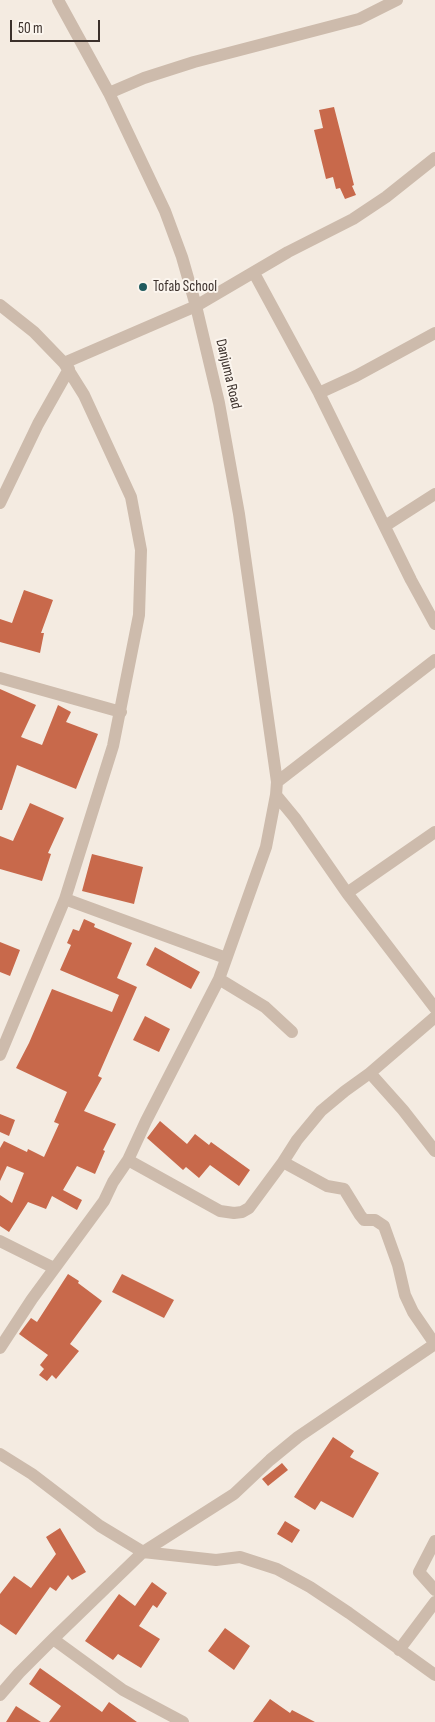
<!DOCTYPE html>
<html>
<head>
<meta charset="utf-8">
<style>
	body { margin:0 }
	#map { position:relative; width:435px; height:1722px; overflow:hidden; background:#f4ebe1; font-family:"Sofia Sans Condensed",sans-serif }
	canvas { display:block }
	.scale { position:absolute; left:10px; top:20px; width:90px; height:22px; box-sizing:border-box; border:2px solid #3b302b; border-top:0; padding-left:6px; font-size:15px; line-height:18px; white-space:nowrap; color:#3b302b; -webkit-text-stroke:4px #fbf5ee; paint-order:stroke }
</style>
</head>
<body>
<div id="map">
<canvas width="435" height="1722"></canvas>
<div class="scale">50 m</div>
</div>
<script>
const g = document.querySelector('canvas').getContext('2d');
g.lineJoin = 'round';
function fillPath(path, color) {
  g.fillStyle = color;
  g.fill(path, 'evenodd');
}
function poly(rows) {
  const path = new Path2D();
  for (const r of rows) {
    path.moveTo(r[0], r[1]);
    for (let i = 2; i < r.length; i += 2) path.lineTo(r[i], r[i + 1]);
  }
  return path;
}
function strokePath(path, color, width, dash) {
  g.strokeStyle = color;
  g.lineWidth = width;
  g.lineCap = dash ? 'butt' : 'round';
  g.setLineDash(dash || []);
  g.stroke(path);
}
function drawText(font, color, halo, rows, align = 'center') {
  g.font = font + ' "Sofia Sans Condensed",sans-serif';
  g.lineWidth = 4;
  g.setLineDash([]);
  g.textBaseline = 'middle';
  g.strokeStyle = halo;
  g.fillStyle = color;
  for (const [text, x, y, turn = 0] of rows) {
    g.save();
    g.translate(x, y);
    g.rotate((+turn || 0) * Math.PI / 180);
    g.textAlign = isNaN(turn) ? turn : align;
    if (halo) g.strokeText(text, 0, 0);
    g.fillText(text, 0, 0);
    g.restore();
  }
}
const building = poly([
	[334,107,354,185,352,186,356,195,345,199,340,188,336,189,333,177,326,179,314,130,323,128,319,110],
	[24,590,53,600,41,633,44,633,40,653,0,642,0,619,12,623],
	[0,689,36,705,21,737,42,745,58,705,71,712,66,722,98,734,76,789,17,765,2,810,0,810],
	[30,803,64,818,48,853,51,854,42,881,0,869,0,836,13,841],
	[92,854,143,867,134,904,82,891],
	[84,919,95,924,94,927,132,943,117,978,137,987,98,1076,102,1078,84,1111,116,1124,103,1150,105,1151,95,1174,77,1166,63,1190,82,1200,77,1210,52,1196,46,1209,28,1202,9,1232,0,1226,0,1195,12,1203,24,1173,7,1166,0,1181,0,1148,4,1141,27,1152,28,1149,44,1157,59,1124,54,1122,67,1092,16,1068,29,1043,52,989,112,1012,119,995,60,970,71,945,67,943,73,929,79,931],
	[0,942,20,950,10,976,0,972],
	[155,947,200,972,191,989,146,965],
	[145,1016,170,1029,159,1052,133,1040],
	[0,1114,15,1120,9,1136,0,1132],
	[160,1121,187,1144,195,1134,209,1145,211,1142,250,1170,239,1186,210,1165,199,1178,186,1167,183,1170,147,1138],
	[68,1274,79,1281,78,1283,102,1301,70,1344,79,1351,56,1379,52,1375,47,1381,39,1375,44,1369,40,1365,48,1355,19,1334,31,1318,37,1322],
	[122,1274,174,1300,164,1318,112,1292],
	[333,1437,354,1451,350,1457,379,1473,353,1518,321,1501,315,1510,294,1497],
	[282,1463,288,1470,268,1486,262,1479],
	[285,1521,300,1530,292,1543,277,1534],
	[60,1528,86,1572,72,1580,68,1575,56,1591,50,1587,16,1635,0,1624,0,1594,14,1576,31,1588,56,1554,46,1537],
	[152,1582,167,1593,157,1608,153,1605,139,1626,160,1639,141,1668,118,1654,113,1660,85,1641,119,1594,135,1606],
	[225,1628,250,1646,234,1670,208,1651],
	[40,1668,102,1712,109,1702,137,1722,49,1722,61,1706,29,1684],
	[270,1699,290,1713,292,1710,315,1722,253,1722],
	[16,1706,41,1722,6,1722]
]);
const minor = poly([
	[109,93,144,78,194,62,359,19,397,0],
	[254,273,319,393,411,580,435,624],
	[0,305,34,332,64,363,84,395,131,497,141,550,139,615,113,746,65,899,0,1055],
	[64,363,196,306,288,252,353,219,386,197,435,158],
	[319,393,356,376,435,333],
	[0,503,38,424,69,369],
	[385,526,435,494],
	[0,678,121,712],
	[277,782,435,660],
	[276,795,295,818,347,893,435,1008],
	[347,893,435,832],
	[65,899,226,958],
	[219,979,265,1007,292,1032],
	[370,1073,403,1110,435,1151],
	[128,1160,220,1211,234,1213,242,1212,249,1208,283,1162,297,1140,321,1111,345,1091,370,1073,435,1017],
	[283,1162,327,1186,344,1189,360,1215,364,1220,375,1220,384,1226,398,1265,405,1295,413,1312,435,1344],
	[0,1241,54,1268],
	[0,1348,32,1299,104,1201,113,1182,128,1160,146,1121,219,979,266,847,276,795,277,782,239,514,219,403,196,306,182,257,165,211,109,93,58,0],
	[0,1454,32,1474,100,1526,143,1552,216,1560,240,1557,277,1569,310,1587,349,1613,435,1675],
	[435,1541,419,1572,435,1590],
	[53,1639,123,1690,183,1722],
	[399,1650,435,1602],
	[0,1695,19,1673,53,1639,143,1552,234,1494,270,1460,298,1437,435,1344]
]);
const markers = [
	[143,287,5,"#1f5a5e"]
];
const poiNames = [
	["Tofab School",153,287]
];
const streetNames = [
	["Danjuma Road",228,374,77]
];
fillPath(building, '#c8694b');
strokePath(minor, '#cdbbac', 12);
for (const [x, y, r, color] of markers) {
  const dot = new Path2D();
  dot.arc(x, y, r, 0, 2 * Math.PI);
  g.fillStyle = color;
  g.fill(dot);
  strokePath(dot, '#fbf5ee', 2);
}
drawText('15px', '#3b302b', '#fbf5ee', poiNames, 'left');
drawText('15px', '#3b302b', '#fbf5ee', streetNames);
</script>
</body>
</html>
